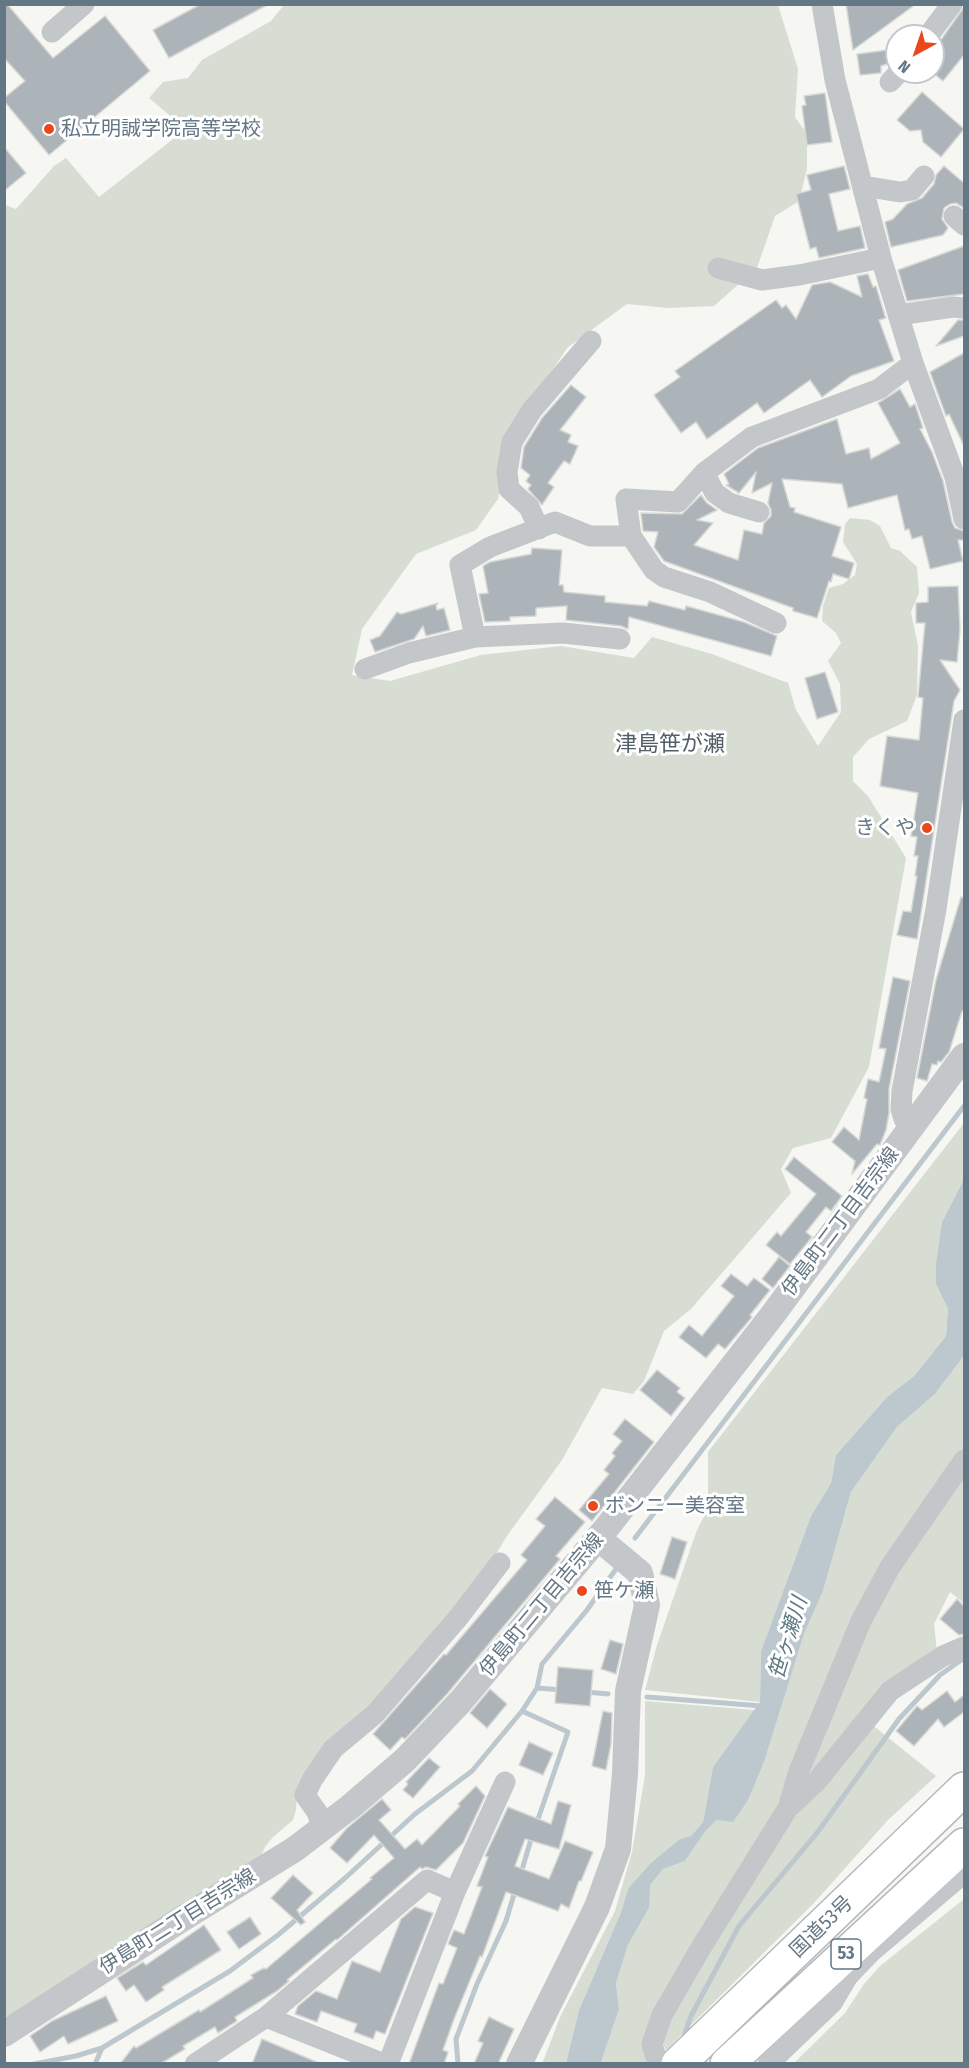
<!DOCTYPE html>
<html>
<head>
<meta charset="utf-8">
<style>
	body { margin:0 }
	#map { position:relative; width:969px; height:2068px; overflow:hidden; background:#f6f6f2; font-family:"Fira Sans Condensed",sans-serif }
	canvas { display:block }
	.frame { position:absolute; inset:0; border:6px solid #637785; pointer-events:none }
	.north { position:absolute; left:885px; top:24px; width:60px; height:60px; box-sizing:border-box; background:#fff; border:2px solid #c1c9ce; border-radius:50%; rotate:220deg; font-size:16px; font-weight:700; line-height:24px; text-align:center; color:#637785 }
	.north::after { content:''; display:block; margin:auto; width:21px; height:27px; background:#ec461c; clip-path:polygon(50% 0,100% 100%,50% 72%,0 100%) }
</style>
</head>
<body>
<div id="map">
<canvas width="969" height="2068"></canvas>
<div class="frame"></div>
<div class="north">N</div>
</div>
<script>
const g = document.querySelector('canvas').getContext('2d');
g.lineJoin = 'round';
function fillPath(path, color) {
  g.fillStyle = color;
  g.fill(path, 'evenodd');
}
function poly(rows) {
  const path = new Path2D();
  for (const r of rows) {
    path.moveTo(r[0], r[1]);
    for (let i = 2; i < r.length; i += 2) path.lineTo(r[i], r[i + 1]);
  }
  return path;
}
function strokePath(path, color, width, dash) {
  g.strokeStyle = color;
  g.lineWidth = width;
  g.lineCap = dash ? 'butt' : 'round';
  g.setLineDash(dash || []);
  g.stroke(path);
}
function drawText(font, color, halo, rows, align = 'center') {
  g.font = font + ' "Fira Sans Condensed","Noto Sans JP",sans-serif';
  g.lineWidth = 6;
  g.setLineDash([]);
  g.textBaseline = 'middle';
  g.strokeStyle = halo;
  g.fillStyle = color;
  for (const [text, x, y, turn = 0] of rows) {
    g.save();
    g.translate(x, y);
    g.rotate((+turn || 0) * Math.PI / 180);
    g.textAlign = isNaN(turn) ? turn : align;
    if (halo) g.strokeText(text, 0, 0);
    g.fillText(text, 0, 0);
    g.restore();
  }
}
const green = poly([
	[284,5,778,5,798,69,795,117,807,134,807,169,799,201,775,216,757,268,714,306,668,308,627,304,567,348,507,440,498,499,476,530,416,554,362,629,352,675,390,681,481,655,561,646,634,658,652,637,712,654,788,683,796,710,818,746,841,712,840,684,828,661,841,643,836,633,822,621,823,606,829,588,843,584,855,575,857,564,843,542,845,524,850,518,870,520,880,526,891,548,900,551,917,567,919,593,911,612,918,646,917,695,907,721,869,739,853,757,853,781,868,796,906,858,869,1067,831,1138,793,1148,781,1169,791,1193,691,1309,664,1331,644,1381,633,1394,602,1388,562,1460,507,1536,484,1574,297,1794,296,1810,293,1820,273,1837,265,1847,260,1858,15,2013,5,2017,5,205,16,209,54,166,66,158,99,197,186,129,149,98,163,82,188,78,202,60,271,21],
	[964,1123,964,1179,942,1222,936,1284,948,1309,946,1336,914,1376,887,1397,836,1455,831,1483,811,1516,761,1651,760,1702,645,1690,657,1645,697,1530,708,1509,708,1452],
	[964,1325,964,1451,884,1566,783,1806,646,2042,646,2063,600,2064,619,2009,616,1983,628,1945,649,1908,649,1885,663,1869,685,1861,705,1832,765,1759,804,1634,823,1591,851,1492,897,1427,935,1394,963,1355,963,1328],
	[964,1469,964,1603,950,1592,934,1624,937,1652,813,1776,805,1771,866,1623],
	[645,1701,755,1710,713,1767,703,1822,691,1836,680,1839,628,1889,621,1912,579,2010,566,2063,542,2064,561,2015,615,1911,632,1852,645,1775],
	[870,1723,936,1776,888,1820,814,1903,666,2050,661,2040,668,2016,793,1814],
	[964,1899,964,2063,794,2063,845,2013,864,1984,880,1966]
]);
const water = poly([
	[964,1179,964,1355,935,1394,897,1427,851,1492,823,1591,804,1634,765,1759,748,1800,733,1822,716,1820,705,1832,685,1861,663,1869,650,1885,649,1908,628,1945,616,1983,619,2009,601,2062,566,2063,579,2010,621,1912,628,1889,651,1863,680,1839,691,1836,703,1822,713,1767,760,1702,761,1651,811,1516,831,1483,836,1455,887,1397,914,1376,946,1336,948,1309,936,1284,936,1265,942,1222]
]);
const stream = poly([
	[635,1538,964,1106],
	[537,1688,562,1690],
	[586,1692,608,1694],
	[647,1697,762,1706],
	[522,1711,568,1732,536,1825],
	[521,1873,532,1836],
	[683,2039,691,2016,739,1926,817,1833,899,1719,940,1675,964,1658],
	[34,2064,76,2056,102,2048,230,1971,278,1935,344,1879,415,1814,472,1771,522,1711,537,1688,542,1664,587,1610,616,1569],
	[95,2064,102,2048],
	[458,2064,456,2039,477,1984,506,1921,515,1891]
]);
const building = poly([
	[4,4,7,4,53,58,105,16,150,71,49,155,4,101,4,98,25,81,4,58,4,4],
	[201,4,269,4,169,58,153,30,201,4],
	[846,4,916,4,853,50,846,4],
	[964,7,964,55,943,81,933,73,933,48,938,44,964,7],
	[888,50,890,63,881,66,881,73,860,75,857,54,888,50],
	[922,92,964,129,941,157,923,142,921,130,910,131,897,120,922,92],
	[825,93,832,142,807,145,802,106,806,105,804,96,825,93],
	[4,147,26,173,4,191,4,147],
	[844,166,850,189,829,194,838,231,860,226,865,248,819,258,816,247,810,249,796,194,811,190,807,175,844,166],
	[944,166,964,183,964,208,956,203,950,204,944,208,942,219,948,228,943,235,891,247,885,222,893,219,907,204,922,198,934,184,936,175,944,166],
	[964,246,964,294,907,301,898,270,964,246],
	[868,274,873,287,876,286,885,316,886,318,879,320,894,361,851,376,822,397,810,380,764,413,757,403,707,439,696,422,681,433,654,395,680,377,675,371,776,300,782,308,786,305,796,319,812,285,830,282,862,297,857,276,868,274],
	[958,320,964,320,964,336,936,346,958,320],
	[964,353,964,446,949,414,946,416,930,372,964,353],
	[571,385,586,397,560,430,571,435,568,442,578,446,570,464,564,461,548,483,554,487,542,505,528,489,531,485,526,481,530,475,521,468,524,447,542,418,571,385],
	[900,389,910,407,915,404,923,428,920,429,932,452,943,481,952,522,955,528,964,531,964,540,958,540,963,561,930,569,922,536,912,539,909,529,905,530,897,495,848,508,842,484,782,479,790,507,795,508,794,512,841,527,832,556,854,563,849,579,833,574,831,582,829,581,817,618,793,611,793,608,664,561,654,547,658,532,643,531,641,513,682,514,701,495,707,503,717,510,697,520,713,523,694,545,738,560,744,530,762,534,764,523,771,516,771,510,768,503,772,483,752,493,756,472,739,493,726,485,729,484,724,474,758,448,837,419,846,454,869,448,871,459,900,443,878,403,900,389],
	[532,548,562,550,559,585,563,585,564,592,605,596,605,602,647,606,649,601,685,610,686,606,744,622,777,636,771,656,629,617,628,629,621,626,566,620,567,606,536,608,536,616,510,617,510,621,485,622,479,594,488,593,483,566,490,562,531,554,532,548],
	[958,586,960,630,957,662,940,660,960,690,954,701,917,939,897,935,903,911,911,912,917,876,915,876,918,856,914,856,917,837,911,836,918,793,880,786,887,736,919,740,923,698,918,697,925,623,916,623,916,603,928,602,928,587,958,586],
	[438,603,436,606,437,610,444,608,450,630,426,636,423,626,414,639,375,652,370,640,380,636,397,612,401,614,438,603],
	[825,672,838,712,817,719,805,678,825,672],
	[961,897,964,898,964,1011,962,1011,949,1052,941,1062,938,1061,937,1065,932,1064,927,1081,917,1078,936,980,961,897],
	[893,977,910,981,889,1089,889,1113,886,1130,880,1145,877,1144,852,1174,855,1161,832,1142,844,1127,859,1140,867,1099,864,1098,868,1079,879,1082,886,1049,879,1048,893,977],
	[794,1157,842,1196,831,1211,826,1207,806,1232,812,1237,790,1264,766,1245,777,1232,781,1236,816,1194,785,1169,794,1157],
	[779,1257,790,1266,773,1288,762,1279,779,1257],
	[731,1274,747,1286,754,1278,770,1290,750,1315,752,1317,725,1349,718,1344,706,1358,679,1337,689,1325,702,1336,734,1296,721,1286,731,1274],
	[657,1370,680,1388,677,1392,685,1398,671,1416,640,1390,657,1370],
	[625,1419,654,1442,592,1521,579,1510,609,1474,604,1470,615,1456,612,1453,622,1441,613,1434,625,1419],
	[555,1497,585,1522,556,1556,560,1559,447,1694,405,1739,402,1737,390,1750,373,1734,444,1654,446,1655,527,1560,521,1555,545,1526,536,1519,555,1497],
	[672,1537,687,1542,675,1579,660,1574,672,1537],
	[957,1599,964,1606,964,1634,959,1635,940,1619,957,1599],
	[610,1640,623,1644,616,1674,601,1669,610,1640],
	[558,1667,593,1670,590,1706,555,1703,558,1667],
	[490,1689,507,1704,487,1728,470,1713,490,1689],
	[947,1691,955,1702,964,1695,964,1712,944,1727,938,1719,914,1746,896,1731,917,1706,922,1710,947,1691],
	[603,1711,612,1713,611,1744,606,1770,592,1766,603,1711],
	[529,1742,553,1753,543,1775,519,1765,529,1742],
	[429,1758,440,1767,413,1798,403,1790,408,1784,406,1782,429,1758],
	[476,1786,485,1796,463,1843,436,1870,426,1867,422,1869,420,1867,337,1940,336,1939,287,1980,289,1981,277,1991,235,2017,237,2021,218,2033,215,2027,183,2046,185,2049,160,2064,120,2064,134,2046,136,2048,199,2010,200,2012,253,1978,251,1975,264,1968,266,1969,372,1879,370,1878,394,1858,374,1835,347,1863,330,1848,347,1828,382,1799,391,1810,379,1820,405,1849,417,1839,422,1845,460,1806,458,1804,476,1786],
	[558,1801,571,1805,559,1849,525,1839,515,1866,549,1879,565,1841,593,1852,581,1881,579,1881,569,1908,561,1904,558,1911,506,1892,482,1957,480,1956,454,2019,443,2050,448,2052,444,2064,409,2064,439,1983,443,1984,457,1948,448,1944,454,1930,464,1934,482,1887,477,1886,488,1857,485,1856,508,1807,551,1824,558,1801],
	[293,1875,313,1893,297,1910,305,1922,301,1925,271,1898,293,1875],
	[415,1907,433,1913,385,2034,376,2031,373,2039,354,2032,357,2024,321,2011,317,2022,295,2014,298,2006,316,1991,337,1999,352,1961,380,1972,401,1919,415,1907],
	[250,1917,261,1934,239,1949,227,1932,250,1917],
	[204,1925,221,1950,162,1987,164,1990,146,2002,134,1985,126,1991,117,1978,143,1962,146,1965,204,1925],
	[106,1996,118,2021,68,2044,64,2036,40,2052,30,2036,52,2021,106,1996],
	[489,2017,514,2029,498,2064,474,2064,483,2043,478,2041,489,2017],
	[262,2039,319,2063,319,2064,252,2064,262,2039]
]);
const minor = poly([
	[822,4,835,80,881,258,913,363,955,477,964,519],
	[52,32,84,4],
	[928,36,952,4],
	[890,82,899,72],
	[863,186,900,192,912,190,924,176],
	[954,216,964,225],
	[718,268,762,280,799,275,881,258],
	[898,315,953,307,964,308],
	[704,473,715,493,729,503,759,512],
	[539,529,529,507,509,489,507,472,512,442,532,410,591,341],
	[631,536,654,570,664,577,710,592,776,623],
	[475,637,460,565,490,547,555,522,590,536,631,536,626,499,678,502,704,473,752,437,879,389,913,363],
	[365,669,409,653,475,637,563,633,620,639],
	[913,1126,904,1119,901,1109,902,1091,936,909,964,720],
	[788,1808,799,1771,861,1621,890,1567,964,1460],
	[322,1827,317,1812,305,1795,312,1780,333,1749,375,1714,458,1618,500,1563],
	[266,2017,427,1880,455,1892],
	[195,2064,266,2017,384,2064],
	[388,2064,455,1892,505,1782],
	[658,2064,652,2044,662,2015,702,1946,788,1808,817,1781,890,1691,943,1656,964,1647],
	[768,2064,832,2003,848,1976,871,1952,964,1873]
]);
const tertiary = poly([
	[4,2034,177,1922,295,1849,350,1807,405,1760,460,1702,608,1526,771,1317,964,1056],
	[519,2064,597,1907,618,1849,625,1774,628,1691,647,1605,640,1573,598,1538]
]);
const trunk = poly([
	[678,2064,964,1789],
	[727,2064,964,1845]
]);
const markers = [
	[49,129,6,"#ec461c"],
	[927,828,6,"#ec461c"],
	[593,1506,6,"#ec461c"],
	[582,1591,6,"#ec461c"]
];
const shields = [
	[846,1954,30]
];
const shieldNames = [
	["53",846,1954]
];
const poiNames = [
	["私立明誠学院高等学校",61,129],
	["きくや",915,828,"right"],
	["ボンニー美容室",605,1506],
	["笹ケ瀬",594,1591]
];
const streetNames = [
	["伊島町二丁目吉宗線",841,1222,-53],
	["伊島町二丁目吉宗線",542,1605,-50],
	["伊島町二丁目吉宗線",178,1922,-32],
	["国道53号",822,1927,-44]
];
const waterNames = [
	["笹ヶ瀬川",789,1638,-73]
];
const quarterNames = [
	["津島笹が瀬",670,745]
];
fillPath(green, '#d7ddd3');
fillPath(water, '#bcc8cd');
strokePath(stream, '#bcc8cd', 5);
fillPath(building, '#acb4b9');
strokePath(building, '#d7d7d4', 1.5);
strokePath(trunk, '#b5b9bc', 36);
strokePath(minor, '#c3c7ca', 21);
strokePath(tertiary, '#c3c7ca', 26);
strokePath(trunk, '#fff', 33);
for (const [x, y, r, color] of markers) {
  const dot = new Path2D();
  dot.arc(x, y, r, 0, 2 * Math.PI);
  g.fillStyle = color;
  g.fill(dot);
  strokePath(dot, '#fff', 2);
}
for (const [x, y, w] of shields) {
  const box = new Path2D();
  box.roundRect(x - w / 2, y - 15, w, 30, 4.5);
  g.fillStyle = '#fff';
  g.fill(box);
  strokePath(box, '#637785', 1.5);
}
drawText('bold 18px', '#637785', null, shieldNames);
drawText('20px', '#637785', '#fff', poiNames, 'left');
drawText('20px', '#637785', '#fff', streetNames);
drawText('italic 21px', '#5f7982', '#fff', waterNames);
drawText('22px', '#515f69', '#fff', quarterNames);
</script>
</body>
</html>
